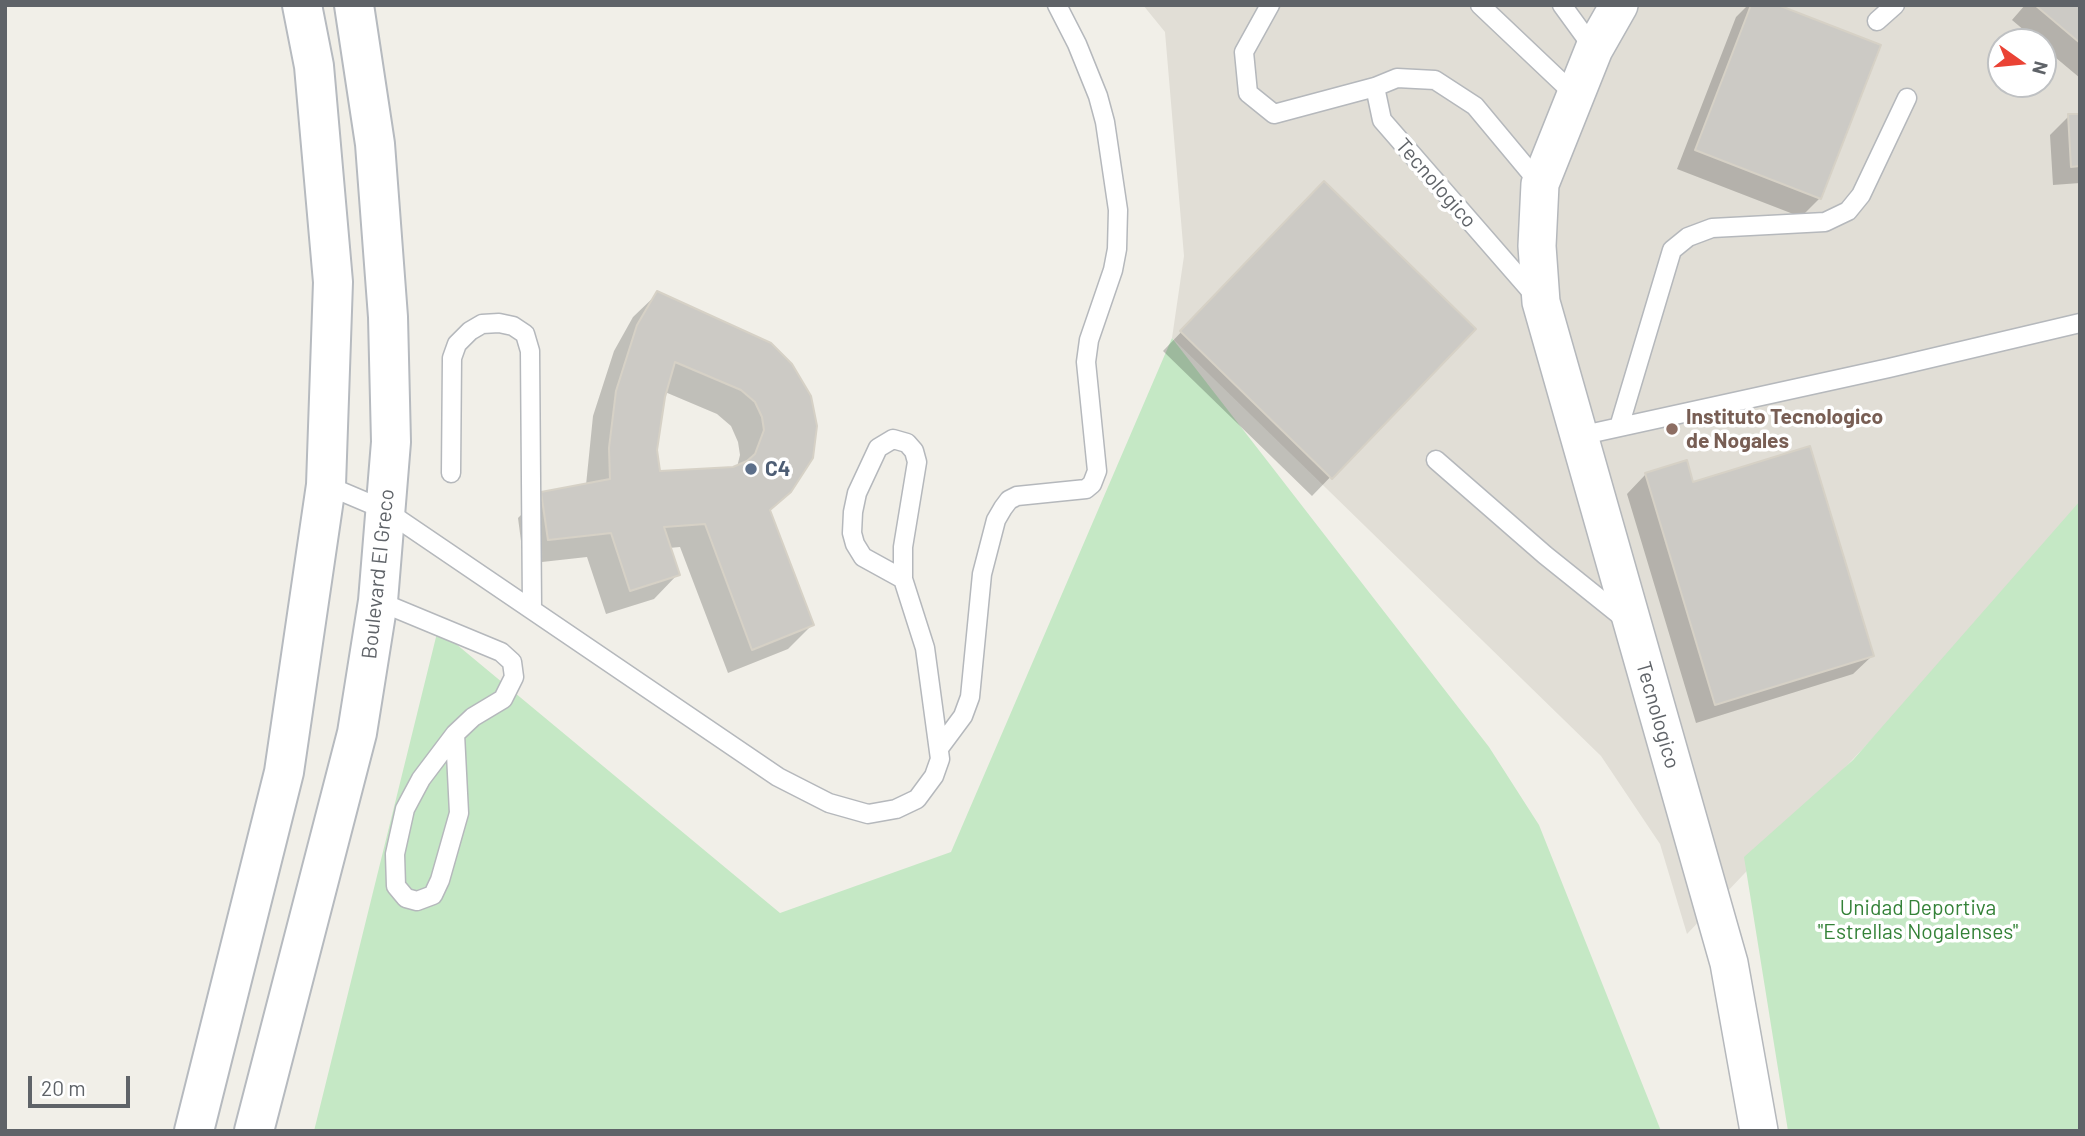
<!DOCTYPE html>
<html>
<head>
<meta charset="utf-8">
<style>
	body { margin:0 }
	#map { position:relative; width:2085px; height:1136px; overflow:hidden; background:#f1efe8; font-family:Barlow,sans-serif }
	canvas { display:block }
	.frame { position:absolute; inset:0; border:7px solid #5f6368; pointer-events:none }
	.north { position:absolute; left:1987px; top:28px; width:70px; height:70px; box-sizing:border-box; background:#fff; border:2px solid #bfc1c3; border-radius:50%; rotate:105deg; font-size:19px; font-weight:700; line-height:28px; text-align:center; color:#5f6368 }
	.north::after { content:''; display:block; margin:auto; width:24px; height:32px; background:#ea4335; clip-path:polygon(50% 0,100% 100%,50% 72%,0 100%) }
	.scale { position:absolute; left:28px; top:1076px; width:102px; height:32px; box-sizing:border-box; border:4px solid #5f6368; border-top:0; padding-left:9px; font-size:21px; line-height:24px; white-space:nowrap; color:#5f6368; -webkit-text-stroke:5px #fff; paint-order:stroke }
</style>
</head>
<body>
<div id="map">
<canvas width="2085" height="1136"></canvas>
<div class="frame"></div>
<div class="north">N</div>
<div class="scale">20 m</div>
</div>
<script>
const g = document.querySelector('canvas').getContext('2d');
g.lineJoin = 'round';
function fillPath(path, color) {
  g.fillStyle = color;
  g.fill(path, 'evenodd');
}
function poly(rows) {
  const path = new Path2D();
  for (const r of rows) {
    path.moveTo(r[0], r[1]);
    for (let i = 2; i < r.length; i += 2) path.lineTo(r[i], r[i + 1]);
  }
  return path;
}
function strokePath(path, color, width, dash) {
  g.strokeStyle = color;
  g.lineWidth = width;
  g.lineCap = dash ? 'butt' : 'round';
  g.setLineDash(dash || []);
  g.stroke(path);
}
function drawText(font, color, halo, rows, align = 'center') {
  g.font = font + ' Barlow,sans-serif';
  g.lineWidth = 7;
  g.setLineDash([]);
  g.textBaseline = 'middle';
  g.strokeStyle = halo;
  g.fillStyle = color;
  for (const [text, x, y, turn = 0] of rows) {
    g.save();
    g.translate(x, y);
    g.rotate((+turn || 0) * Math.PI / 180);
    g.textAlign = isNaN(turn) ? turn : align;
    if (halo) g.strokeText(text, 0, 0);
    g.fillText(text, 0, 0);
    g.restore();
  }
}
const education = poly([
	[1143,5,2080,5,2080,520,1687,934,1660,844,1601,756,1172,338,1184,256,1165,32],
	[2001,42,2043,42,2043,84,2001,84]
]);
const green = poly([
	[1172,338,1489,747,1539,825,1661,1131,314,1131,438,629,780,913,951,852],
	[2080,501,2080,1131,1788,1131,1744,857,1853,760]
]);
const shadow = poly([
	[1748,5,1773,5,1820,198,1801,217,1677,169,1736,17],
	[2025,5,2080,5,2080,78,2043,47,2043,42,2038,42,2012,20],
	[2080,115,2080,183,2053,185,2050,135,2069,116],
	[1306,202,1473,329,1312,496,1163,351],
	[658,293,770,344,790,491,768,512,812,625,788,649,728,673,680,547,669,548,678,574,654,599,606,614,587,557,524,564,518,518,542,494,586,485,593,416,614,351,633,317],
	[665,392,717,414,731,426,738,442,740,455,737,467,659,473,655,450],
	[1685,463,1692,484,1872,656,1853,674,1696,723,1627,494,1645,475]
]);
const building = poly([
	[1751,5,1778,5,1881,45,1821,199,1695,150,1751,5],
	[2035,5,2080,5,2080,43,2035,5],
	[2068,114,2080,114,2080,166,2071,167,2068,114],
	[1324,181,1476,329,1332,479,1180,331,1324,181],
	[657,291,771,343,792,364,811,396,817,426,813,458,791,492,770,510,814,625,752,650,705,524,664,527,680,575,630,591,611,533,548,540,541,492,610,479,609,448,616,391,637,325,657,291],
	[675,362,741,390,755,402,762,417,764,430,755,454,747,461,733,467,660,471,657,450,665,397,675,362],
	[1810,446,1874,656,1715,705,1645,473,1687,460,1693,482,1810,446]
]);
const service = poly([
	[1270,5,1244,52,1248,93,1274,114,1375,87,1397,78,1435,80,1475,106,1540,184],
	[1480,5,1575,95],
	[1562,5,1594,49],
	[1877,21,1895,5],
	[1375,87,1382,120,1537,298],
	[1619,427,1672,250,1688,237,1712,228,1825,222,1848,211,1861,195,1907,98],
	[1579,436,1889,368,2080,323],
	[1436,460,1545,555,1626,620],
	[451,473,452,358,457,344,470,331,482,324,499,323,513,326,525,334,530,351,532,609],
	[326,485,385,510,778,777,829,803,868,814,896,809,917,799,934,776,940,759,925,648,903,579,903,547,917,462,914,451,907,443,893,439,878,448,857,493,853,512,852,533,855,544,863,557,903,579],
	[378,601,501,652,512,662,514,677,503,699,473,717,455,734,421,779,405,809,395,854,396,886,406,898,417,901,433,895,440,880,459,813,455,734],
	[940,747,963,716,970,697,982,574,996,520,1003,508,1009,500,1017,496,1086,489,1092,484,1097,471,1086,362,1089,340,1113,270,1117,249,1118,210,1105,122,1098,96,1077,44,1057,5]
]);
const minor = poly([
	[1619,5,1594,49,1540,184,1537,246,1541,302,1729,963,1759,1131]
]);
const secondary = poly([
	[194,1131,284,772,326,485,333,282,314,66,302,5],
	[254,1131,357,733,378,601,391,442,388,317,375,144,354,5]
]);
const markers = [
	[1672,429,7,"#8d6e63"],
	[751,469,7,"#5c6f8a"]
];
const streetNames = [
	["Tecnologico",1436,183,49],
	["Boulevard El Greco",378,574,-84],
	["Tecnologico",1658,715,74]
];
const educationNames = [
	["Instituto Tecnologico",1686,417],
	["de Nogales",1686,441]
];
const serviceNames = [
	["C4",765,469]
];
const parkNames = [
	["Unidad Deportiva",1918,908],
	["\"Estrellas Nogalenses\"",1918,932]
];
fillPath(education, '#e1ded6');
fillPath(green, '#c5e8c5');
fillPath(shadow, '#0003');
fillPath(building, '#cccac5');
strokePath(building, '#d6d1c6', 2);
strokePath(service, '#b5b8bc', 21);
strokePath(minor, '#b5b8bc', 40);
strokePath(secondary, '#b6babf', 42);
strokePath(service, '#fff', 18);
strokePath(minor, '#fff', 37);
strokePath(secondary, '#fff', 38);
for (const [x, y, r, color] of markers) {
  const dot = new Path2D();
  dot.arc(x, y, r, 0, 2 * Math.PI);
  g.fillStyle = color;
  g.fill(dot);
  strokePath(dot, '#fff', 2.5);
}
drawText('21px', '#5f6368', '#fff', streetNames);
drawText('bold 21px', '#785e54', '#fff', educationNames, 'left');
drawText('bold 21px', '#4e5e75', '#fff', serviceNames, 'left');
drawText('21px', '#348238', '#fff', parkNames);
</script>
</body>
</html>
